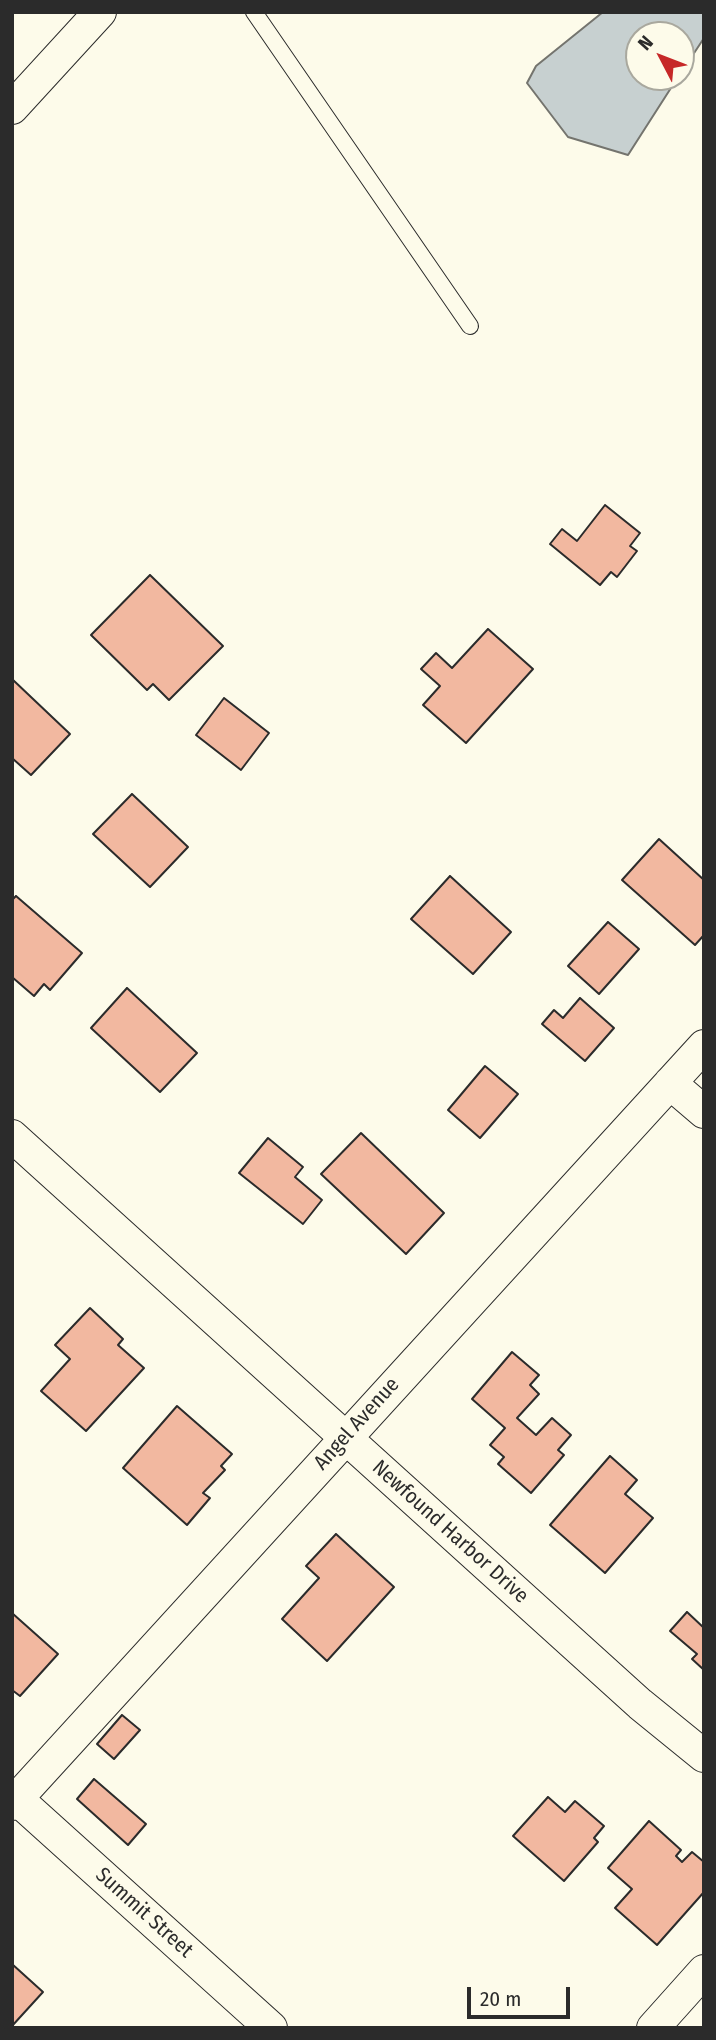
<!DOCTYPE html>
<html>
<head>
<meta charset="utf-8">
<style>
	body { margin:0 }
	#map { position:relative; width:716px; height:2040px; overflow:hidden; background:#fdfbea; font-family:"Fira Sans Condensed",sans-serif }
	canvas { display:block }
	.frame { position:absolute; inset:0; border:14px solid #2b2b2b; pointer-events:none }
	.north { position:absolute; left:625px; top:21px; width:70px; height:70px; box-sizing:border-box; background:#fdfbea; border:2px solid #a9a89e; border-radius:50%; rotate:312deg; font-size:19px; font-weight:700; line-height:28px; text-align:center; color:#2b2b2b }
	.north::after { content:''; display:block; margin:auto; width:24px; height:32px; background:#c62828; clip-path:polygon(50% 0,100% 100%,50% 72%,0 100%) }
	.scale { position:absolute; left:467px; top:1987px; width:103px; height:32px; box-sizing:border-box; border:4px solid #2b2b2b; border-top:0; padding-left:9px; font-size:21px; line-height:24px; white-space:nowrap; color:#2b2b2b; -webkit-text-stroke:5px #fdfbea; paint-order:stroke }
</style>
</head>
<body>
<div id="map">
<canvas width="716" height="2040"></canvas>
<div class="frame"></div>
<div class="north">N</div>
<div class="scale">20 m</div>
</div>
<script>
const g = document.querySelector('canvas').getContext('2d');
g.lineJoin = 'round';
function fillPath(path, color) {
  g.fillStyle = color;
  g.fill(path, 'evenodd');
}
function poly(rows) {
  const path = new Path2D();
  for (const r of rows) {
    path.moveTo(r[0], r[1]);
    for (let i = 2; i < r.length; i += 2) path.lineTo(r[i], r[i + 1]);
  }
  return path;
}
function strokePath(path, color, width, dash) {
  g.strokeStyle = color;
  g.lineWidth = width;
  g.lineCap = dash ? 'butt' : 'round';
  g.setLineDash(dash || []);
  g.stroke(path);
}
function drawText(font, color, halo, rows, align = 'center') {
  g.font = font + ' "Fira Sans Condensed",sans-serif';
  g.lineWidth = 5;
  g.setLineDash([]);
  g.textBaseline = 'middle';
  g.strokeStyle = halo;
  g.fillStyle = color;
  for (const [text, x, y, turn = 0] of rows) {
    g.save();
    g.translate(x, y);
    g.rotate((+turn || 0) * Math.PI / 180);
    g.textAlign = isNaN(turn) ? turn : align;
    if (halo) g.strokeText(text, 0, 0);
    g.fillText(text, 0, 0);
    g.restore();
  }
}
const water = poly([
	[603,12,704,12,704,38,681,73,681,35,639,35,639,77,678,77,628,155,568,137,527,83,536,66,603,12]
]);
const building = poly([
	[605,505,640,533,630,546,637,551,617,577,611,572,600,585,550,544,562,529,577,541,605,505],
	[150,575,223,646,169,700,153,684,147,690,91,635,150,575],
	[488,629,533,669,466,743,423,705,440,686,421,669,436,653,452,668,488,629],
	[12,679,70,734,31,775,12,758,12,679],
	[224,698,269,733,241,770,196,735,224,698],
	[132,794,188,847,150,887,93,834,132,794],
	[659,839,704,880,704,935,695,945,622,880,659,839],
	[450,876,511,932,473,974,411,919,450,876],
	[16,896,82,953,50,990,44,984,34,996,12,977,12,900,16,896],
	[608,922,639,949,599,994,568,966,608,922],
	[127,988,197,1053,160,1092,91,1028,127,988],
	[580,998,614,1028,585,1061,542,1024,554,1010,563,1018,580,998],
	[485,1066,518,1094,480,1138,448,1110,485,1066],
	[361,1133,444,1213,406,1254,321,1174,361,1133],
	[268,1138,303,1167,295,1177,322,1200,303,1224,239,1173,268,1138],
	[90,1308,123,1339,118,1345,144,1368,86,1431,41,1391,70,1359,55,1345,90,1308],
	[512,1352,539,1375,530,1385,539,1394,517,1418,536,1435,552,1418,571,1435,558,1450,564,1455,531,1493,498,1464,504,1457,490,1445,505,1428,472,1399,512,1352],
	[177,1406,232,1454,221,1466,225,1470,203,1493,210,1498,187,1525,123,1468,177,1406],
	[610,1456,637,1480,625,1494,653,1518,605,1573,550,1525,610,1456],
	[336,1534,394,1587,327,1661,282,1619,319,1578,306,1566,336,1534],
	[687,1612,704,1628,704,1670,692,1659,697,1654,670,1631,687,1612],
	[12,1613,58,1654,20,1696,12,1690,12,1613],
	[122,1715,140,1730,114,1759,97,1744,122,1715],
	[94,1779,146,1824,128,1845,77,1799,94,1779],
	[548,1797,565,1812,575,1801,604,1826,594,1838,598,1842,564,1881,513,1836,548,1797],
	[649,1821,681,1850,676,1856,682,1862,692,1852,704,1862,704,1892,657,1945,615,1908,632,1889,608,1868,649,1821],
	[12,1964,43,1992,12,2026,12,1964]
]);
const lane = poly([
	[254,12,470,326]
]);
const street = poly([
	[12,108,100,12],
	[670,1083,704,1112],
	[12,1136,640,1704,704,1756],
	[17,1799,271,2028],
	[12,1804,704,1046],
	[653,2028,704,1971]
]);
const streetNames = [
	["Angel Avenue",357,1424,-48],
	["Newfound Harbor Drive",450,1532,42],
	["Summit Street",144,1913,42]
];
fillPath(water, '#c7d0d0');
strokePath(water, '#74746e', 2);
fillPath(building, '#f2b8a0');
strokePath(building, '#2b2b2b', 2);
strokePath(lane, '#2b2b2b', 18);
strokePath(street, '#2b2b2b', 34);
strokePath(lane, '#fdfbea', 16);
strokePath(street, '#fdfbea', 32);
drawText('21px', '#2b2b2b', '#fdfbea', streetNames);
</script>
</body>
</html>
